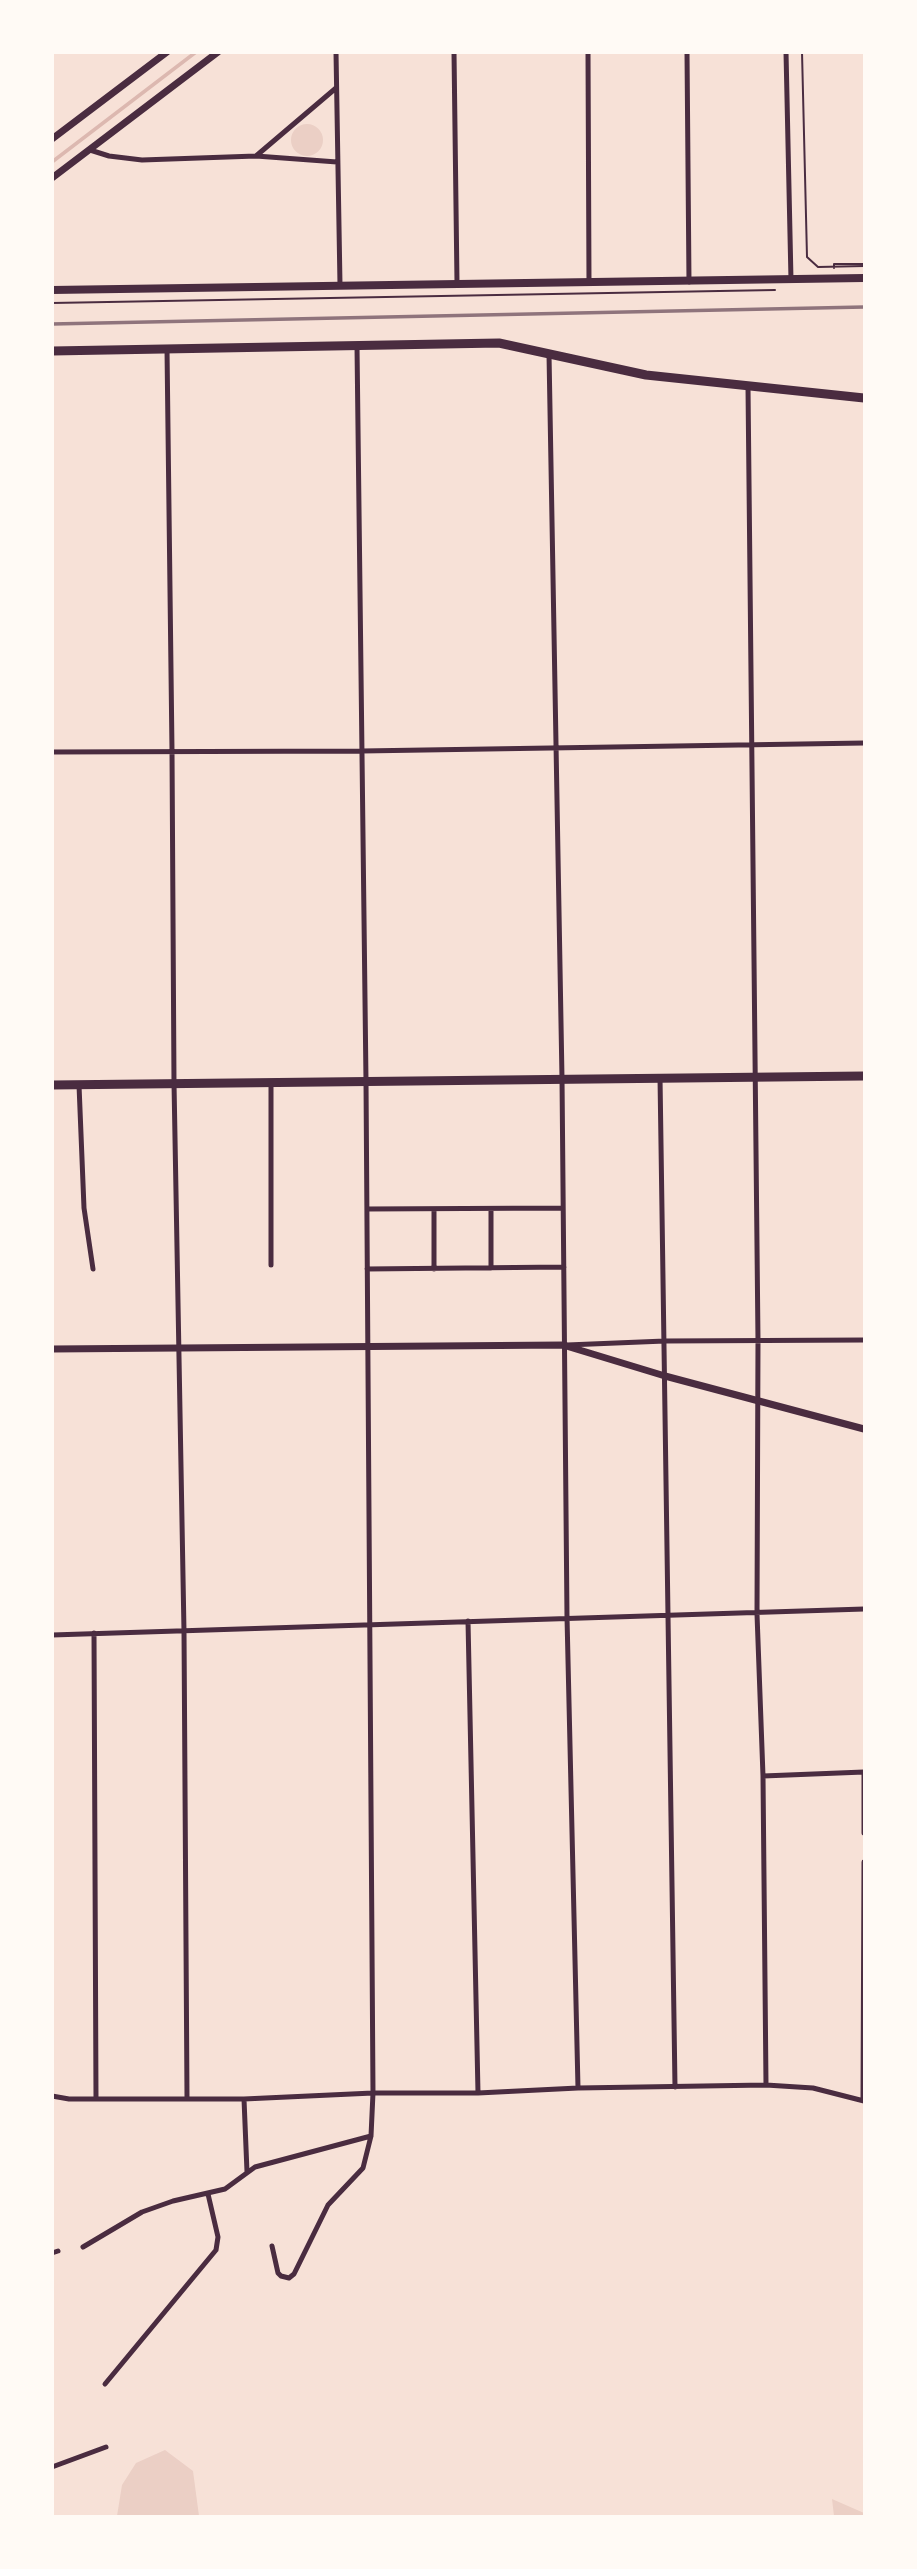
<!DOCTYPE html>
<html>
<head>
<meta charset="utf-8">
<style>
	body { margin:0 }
	#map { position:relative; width:917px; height:2569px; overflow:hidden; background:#f7e1d7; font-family:"Open Sans",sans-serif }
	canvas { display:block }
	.frame { position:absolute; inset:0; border:54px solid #fffaf5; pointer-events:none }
</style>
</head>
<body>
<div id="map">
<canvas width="917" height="2569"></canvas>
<div class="frame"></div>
</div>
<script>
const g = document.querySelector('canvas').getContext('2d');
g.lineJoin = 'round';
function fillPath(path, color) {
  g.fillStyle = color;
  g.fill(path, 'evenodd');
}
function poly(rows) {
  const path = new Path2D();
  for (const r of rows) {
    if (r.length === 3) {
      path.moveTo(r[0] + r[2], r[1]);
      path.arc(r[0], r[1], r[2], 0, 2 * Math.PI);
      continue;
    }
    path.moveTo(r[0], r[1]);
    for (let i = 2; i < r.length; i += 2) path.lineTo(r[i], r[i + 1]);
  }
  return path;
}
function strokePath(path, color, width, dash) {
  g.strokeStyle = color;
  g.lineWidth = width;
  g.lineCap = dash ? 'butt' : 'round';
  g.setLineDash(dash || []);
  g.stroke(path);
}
const green = poly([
	[307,140,16],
	[165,2450,193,2471,199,2516,117,2516,122,2485,136,2463],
	[832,2499,864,2513,864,2516,834,2516]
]);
const stream = poly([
	[52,162,196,52]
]);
const path = poly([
	[802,52,807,257,818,267,864,266],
	[834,268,834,264,864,264],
	[52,303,775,290]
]);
const minor = poly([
	[336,52,340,285],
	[454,52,457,283],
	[588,52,589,283],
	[687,52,689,282],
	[786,52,791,280],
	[90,150,109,156,142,160,256,156,337,162],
	[256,156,336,88],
	[167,349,172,751,174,1083,184,1631,187,2097],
	[549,354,562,1078,567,1617,578,2088],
	[748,387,758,1340,757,1614,763,1776,766,2085],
	[52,752,362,751,864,743],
	[660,1077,675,2087],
	[271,1082,271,1265],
	[79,1085,84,1208,93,1269],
	[367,1209,562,1208],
	[434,1209,434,1269],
	[491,1209,491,1268],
	[367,1269,564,1267],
	[567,1345,665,1341,864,1340],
	[468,1621,478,2093],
	[94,1633,96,2099],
	[52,1635,864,1609],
	[864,1772,864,1833],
	[763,1776,864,1772],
	[52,2096,69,2099,244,2099,373,2093,478,2093,578,2088,766,2085,813,2088,864,2101],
	[244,2099,247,2172],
	[863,2099,864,1862],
	[272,2246,278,2273,281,2276,289,2278,294,2274,328,2205,363,2168,371,2136,373,2093,366,1081,357,346],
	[83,2247,142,2212,173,2201,225,2189,255,2167,371,2136],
	[52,2253,58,2251],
	[105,2384,216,2250,218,2237,208,2194],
	[52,2467,106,2447]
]);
const tertiary = poly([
	[52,139,167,52],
	[52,178,218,52],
	[52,1349,563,1345,665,1376,864,1429]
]);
const secondary = poly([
	[52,290,864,278]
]);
const primary = poly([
	[52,351,499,343,646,375,864,398],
	[52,1085,864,1076]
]);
const rail = poly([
	[52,324,864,307]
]);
fillPath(green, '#ebcfc5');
strokePath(stream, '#dcb8b0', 3.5);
strokePath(path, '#4a2c40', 2);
strokePath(minor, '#4a2c40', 5);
strokePath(tertiary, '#4a2c40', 7);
strokePath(secondary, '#4a2c40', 8);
strokePath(primary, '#4a2c40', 9);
strokePath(rail, '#8f747c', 3.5);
</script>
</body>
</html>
